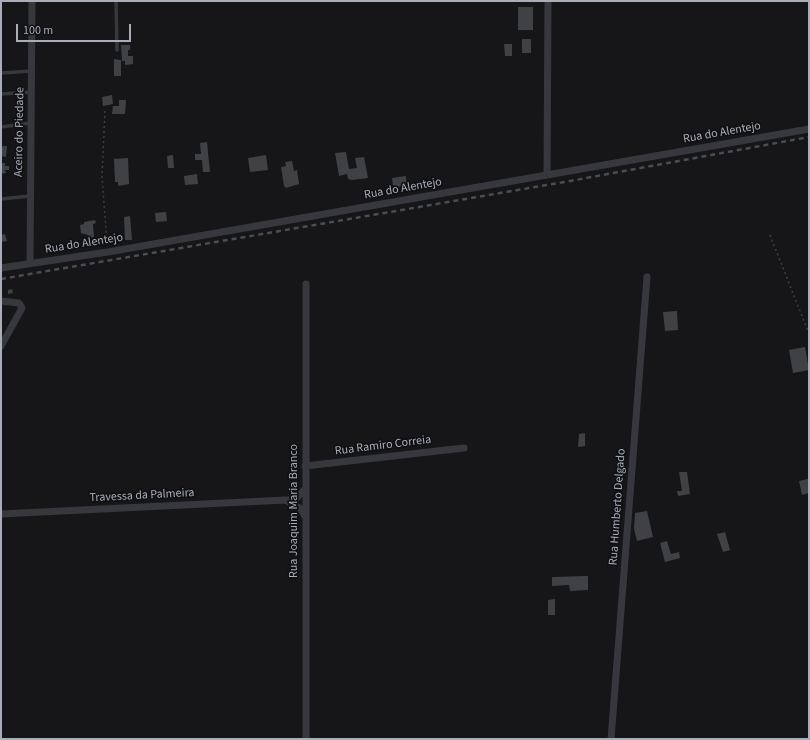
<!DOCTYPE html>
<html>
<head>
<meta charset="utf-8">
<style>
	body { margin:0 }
	#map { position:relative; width:810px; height:740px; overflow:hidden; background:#161618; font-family:"Source Sans 3",sans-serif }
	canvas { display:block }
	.frame { position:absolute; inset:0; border:2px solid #a8adb8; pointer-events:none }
	.scale { position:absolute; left:16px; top:24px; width:115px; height:18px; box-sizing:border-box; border:2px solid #a8adb8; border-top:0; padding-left:5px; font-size:12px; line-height:14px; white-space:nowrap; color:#a8adb8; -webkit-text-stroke:3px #111113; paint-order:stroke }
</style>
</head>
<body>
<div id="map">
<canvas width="810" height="740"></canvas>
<div class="frame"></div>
<div class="scale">100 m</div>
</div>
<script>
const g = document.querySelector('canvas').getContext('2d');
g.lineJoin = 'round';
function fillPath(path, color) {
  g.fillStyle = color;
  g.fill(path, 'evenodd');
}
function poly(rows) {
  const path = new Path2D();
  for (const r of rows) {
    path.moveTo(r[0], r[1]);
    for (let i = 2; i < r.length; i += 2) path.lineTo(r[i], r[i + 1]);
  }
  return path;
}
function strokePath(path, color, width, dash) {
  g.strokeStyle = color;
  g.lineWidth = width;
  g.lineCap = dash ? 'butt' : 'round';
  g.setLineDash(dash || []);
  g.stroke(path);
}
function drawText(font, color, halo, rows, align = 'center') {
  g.font = font + ' "Source Sans 3",sans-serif';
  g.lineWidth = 3.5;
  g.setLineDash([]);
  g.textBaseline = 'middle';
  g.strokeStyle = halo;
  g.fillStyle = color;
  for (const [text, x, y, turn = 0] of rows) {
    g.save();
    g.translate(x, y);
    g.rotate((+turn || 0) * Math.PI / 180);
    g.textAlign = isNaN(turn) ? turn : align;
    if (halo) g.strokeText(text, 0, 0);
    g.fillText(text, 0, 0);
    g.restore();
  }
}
const building = poly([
	[518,7,533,7,533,30,518,30],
	[522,39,531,39,531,53,522,53],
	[504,44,512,44,512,56,505,56],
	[121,45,130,45,130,50,128,50,128,56,133,56,133,64,125,65,125,61,122,61],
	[114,59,121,60,121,76,114,76],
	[112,95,113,104,103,106,102,97],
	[119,100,126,100,125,114,112,114,113,106,119,106],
	[207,142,210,172,203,172,202,160,195,160,195,154,201,154,200,143],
	[3,146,7,146,6,157,1,156,1,148],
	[346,152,349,169,357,168,355,158,364,157,368,178,352,180,348,179,347,174,339,176,335,153],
	[173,155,174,168,168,168,167,156],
	[266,155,268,170,250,172,248,158],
	[128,158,129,184,118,186,118,182,115,182,114,159],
	[292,161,294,171,297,170,299,184,286,188,284,186,281,167,286,166,285,162],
	[1,163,5,163,5,166,9,166,9,170,5,170,6,173,1,174],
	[197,174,198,184,185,185,184,176],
	[406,176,407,186,393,187,392,178],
	[166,212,167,221,156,222,155,213],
	[130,216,132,240,125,240,124,217],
	[95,220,96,223,93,224,94,237,88,238,88,235,81,233,80,225,84,224,84,222],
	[5,234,7,241,1,242,1,235],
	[12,289,13,293,8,294,8,290],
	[677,311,678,330,665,331,663,312],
	[805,347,809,370,793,373,789,350],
	[585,433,585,446,578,447,579,434],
	[679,472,687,472,690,494,678,496,677,491,682,491],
	[808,479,809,493,802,495,799,481],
	[647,511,653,537,637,541,634,529,635,513],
	[725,532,730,550,723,552,717,534],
	[667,541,671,554,679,552,680,558,665,562,660,543],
	[588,576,588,590,570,591,569,585,552,586,552,577],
	[555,599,555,615,548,615,548,600]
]);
const path = poly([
	[105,111,102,176,107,244],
	[770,235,809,334]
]);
const service = poly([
	[116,1,117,50],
	[1,73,32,71],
	[1,94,32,92],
	[1,127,31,123],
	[1,199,30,196]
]);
const minor = poly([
	[547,175,548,1],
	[30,263,32,1],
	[1,268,108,252,809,129],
	[1,301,19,303,22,308,1,346],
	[305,466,464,448],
	[287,500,295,500,305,489],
	[1,514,285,500,300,508,305,516],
	[306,739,306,284],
	[611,739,647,277]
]);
const rail = poly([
	[1,279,570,181,809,137]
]);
const streetNames = [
	["Aceiro do Piedade",20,132,-89],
	["Rua do Alentejo",722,133,-10],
	["Rua do Alentejo",403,189,-10],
	["Rua do Alentejo",84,244,-9],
	["Rua Ramiro Correia",383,446,-7],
	["Travessa da Palmeira",142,496,-3],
	["Rua Humberto Delgado",618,507,-86],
	["Rua Joaquim Maria Branco",294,511,-90]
];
fillPath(building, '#404145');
strokePath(path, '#3d3f44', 1.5, [2, 3]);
strokePath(service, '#37383d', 3.5);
strokePath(minor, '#37383d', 7);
strokePath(rail, '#4a4c52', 2.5, [5, 4]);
drawText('12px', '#a8adb8', '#111113', streetNames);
</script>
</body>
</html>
